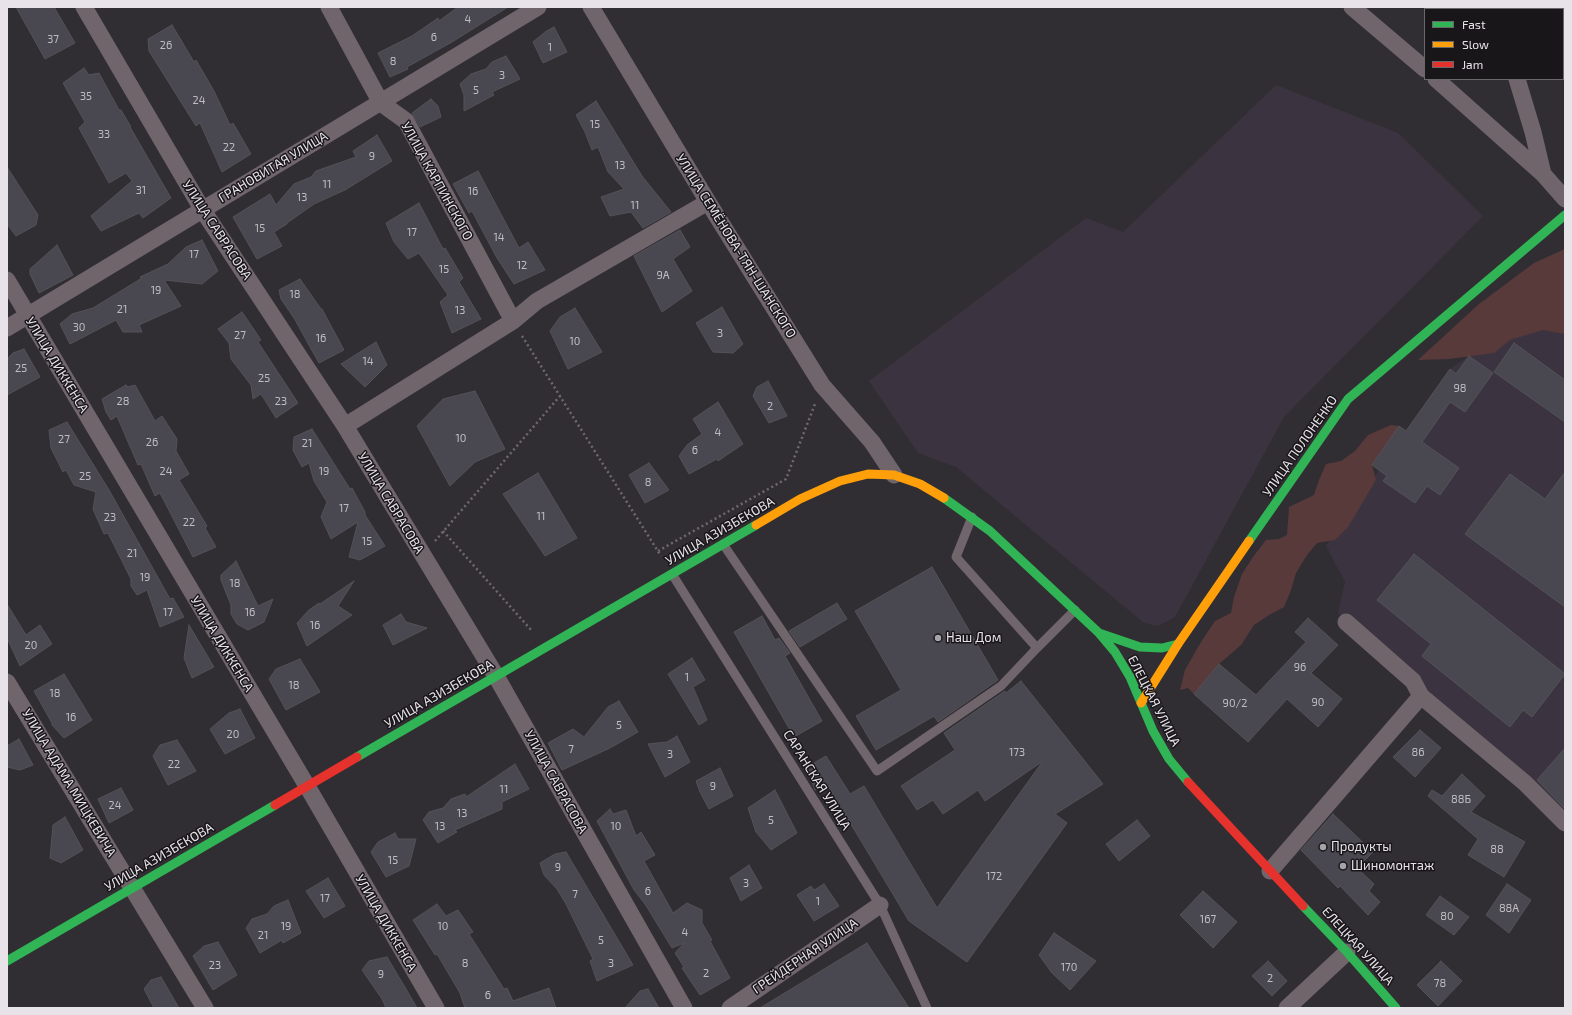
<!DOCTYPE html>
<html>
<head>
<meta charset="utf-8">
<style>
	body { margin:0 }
	#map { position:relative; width:1572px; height:1015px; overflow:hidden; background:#312e33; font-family:"Exo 2",sans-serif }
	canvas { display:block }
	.frame { position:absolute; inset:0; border:8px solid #e7e3e8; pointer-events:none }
	.legend { position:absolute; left:1424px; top:8px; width:140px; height:72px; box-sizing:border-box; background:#19161a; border:1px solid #6b686c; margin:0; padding:5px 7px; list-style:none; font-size:12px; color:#e7e3e8 }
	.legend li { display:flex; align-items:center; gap:8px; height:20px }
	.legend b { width:20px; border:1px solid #6b686c }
</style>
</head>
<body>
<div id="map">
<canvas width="1572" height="1015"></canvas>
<div class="frame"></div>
<ul class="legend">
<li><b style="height:5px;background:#30b455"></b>Fast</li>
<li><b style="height:5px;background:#ff9f0a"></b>Slow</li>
<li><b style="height:5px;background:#e5322d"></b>Jam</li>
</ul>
</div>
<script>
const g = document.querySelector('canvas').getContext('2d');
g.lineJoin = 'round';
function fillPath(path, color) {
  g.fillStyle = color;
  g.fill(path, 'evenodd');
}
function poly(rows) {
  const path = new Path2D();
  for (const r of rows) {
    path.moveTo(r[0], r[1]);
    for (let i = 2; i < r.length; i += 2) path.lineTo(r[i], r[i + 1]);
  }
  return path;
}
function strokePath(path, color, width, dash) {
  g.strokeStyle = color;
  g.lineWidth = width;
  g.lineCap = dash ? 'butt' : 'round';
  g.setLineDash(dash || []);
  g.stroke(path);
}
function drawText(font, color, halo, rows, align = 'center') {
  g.font = font + ' "Exo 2",sans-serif';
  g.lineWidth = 3;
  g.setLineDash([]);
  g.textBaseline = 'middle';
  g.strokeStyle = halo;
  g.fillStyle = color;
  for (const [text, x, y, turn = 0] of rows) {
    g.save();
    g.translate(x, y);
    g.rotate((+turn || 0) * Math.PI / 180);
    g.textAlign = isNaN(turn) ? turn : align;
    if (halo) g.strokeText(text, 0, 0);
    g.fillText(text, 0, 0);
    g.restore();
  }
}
const built = poly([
	[1276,85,1398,133,1483,216,1284,417,1175,617,1158,626,1144,623,956,467,918,453,869,381,1086,218,1123,232],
	[1565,313,1565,815,1472,730,1338,613,1345,582,1326,546,1450,369,1469,356]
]);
const green = poly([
	[1565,249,1565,334,1543,330,1510,340,1494,353,1449,359,1418,360,1479,304,1534,263],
	[1391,425,1399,426,1372,465,1376,480,1348,527,1335,540,1317,543,1307,555,1296,573,1291,590,1284,607,1269,615,1254,625,1241,645,1219,664,1194,694,1188,688,1180,690,1185,670,1201,642,1215,621,1231,613,1234,597,1242,574,1253,557,1266,540,1279,539,1287,535,1289,507,1314,495,1319,480,1326,464,1341,461,1355,451,1368,435]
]);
const building = poly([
	[16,7,54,7,75,43,45,59,16,7],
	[458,7,508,7,452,42,407,67,408,69,390,77,378,53,412,36,438,18,439,21,458,7],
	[172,25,194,62,196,60,214,91,230,125,233,123,251,154,222,172,200,123,196,126,149,51,148,39,172,25],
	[554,27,567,52,543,63,533,42,545,32,554,27],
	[506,56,520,79,492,92,494,95,464,111,464,95,460,84,471,74,486,69,492,62,506,56],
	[84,68,89,75,99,73,119,110,121,110,131,127,130,127,171,198,143,218,139,213,101,231,91,216,132,181,126,173,109,183,79,128,85,122,63,83,84,68],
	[431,99,438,106,441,117,420,127,412,113,431,99],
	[596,101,642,176,671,212,643,228,631,212,610,216,601,197,624,189,608,172,598,147,592,150,585,132,576,115,596,101],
	[377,135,392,161,345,190,314,204,287,223,287,224,274,232,282,246,257,259,233,217,270,194,276,205,294,184,311,177,316,171,356,157,353,151,377,135],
	[7,167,38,215,36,225,16,236,7,224,7,167],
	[478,171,519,248,528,242,545,270,514,284,497,258,472,211,469,213,453,184,478,171],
	[419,203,443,249,445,248,463,278,459,282,481,319,452,333,440,302,448,295,419,253,408,259,394,242,386,223,419,203],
	[680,230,690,247,673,259,692,291,662,312,634,256,680,230],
	[202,240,218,271,202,284,164,280,181,306,139,325,142,332,123,332,116,320,70,344,60,324,72,314,93,308,142,278,140,277,168,264,186,247,202,240],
	[57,245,73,275,39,293,30,274,30,269,57,245],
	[300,279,321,309,322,309,344,350,319,363,294,318,281,299,279,290,300,279],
	[722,307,743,344,733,353,713,352,696,323,722,307],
	[575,308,602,352,568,369,550,331,560,317,575,308],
	[242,312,261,340,258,342,298,403,276,418,261,394,253,399,251,385,231,359,229,343,218,329,242,312],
	[376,342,387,365,365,387,341,364,376,342],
	[1514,343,1565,380,1565,422,1494,372,1514,343],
	[24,349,40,377,7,395,7,359,13,353,24,349],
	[1469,356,1493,373,1465,412,1450,402,1422,442,1459,468,1440,495,1427,486,1415,503,1383,481,1387,476,1372,465,1399,426,1406,431,1450,369,1456,374,1469,356],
	[768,381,787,416,769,423,753,396,757,387,768,381],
	[126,385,128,387,135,385,155,421,162,416,177,439,176,451,189,474,179,480,207,526,205,528,216,547,193,557,160,493,155,496,141,464,138,465,117,416,111,420,106,412,102,399,126,385],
	[475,391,505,449,475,462,450,486,417,426,443,399,475,391],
	[718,402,743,444,718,461,717,459,689,474,679,456,687,445,702,434,693,419,718,402],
	[67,422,109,490,170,599,173,598,184,617,160,627,147,590,137,595,131,586,131,579,108,533,104,534,93,509,96,492,74,485,66,470,63,472,51,448,49,430,67,422],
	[312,429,350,489,352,488,365,512,365,515,385,546,360,560,349,557,358,522,331,539,321,517,327,502,314,481,309,463,302,467,293,450,294,437,312,429],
	[649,463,669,490,645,503,629,475,649,463],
	[1565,472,1565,607,1465,534,1510,474,1545,499,1565,472],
	[538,473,577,538,545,556,503,494,538,473],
	[1414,554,1565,674,1532,717,1523,710,1510,727,1422,656,1431,644,1377,600,1414,554],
	[236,561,258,606,273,599,264,622,248,630,237,624,231,614,231,605,221,580,221,575,236,561],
	[932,567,998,680,938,722,934,716,876,750,856,716,901,690,855,611,932,567],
	[354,581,338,606,352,615,307,646,297,623,309,610,319,603,320,604,354,581],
	[837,603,847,619,800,647,789,631,837,603],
	[7,604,26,635,40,625,52,644,20,666,7,638,7,604],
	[401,614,406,622,427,628,393,645,383,625,401,614],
	[762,616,775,640,779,638,790,653,785,656,822,721,794,737,734,632,762,616],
	[1308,618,1338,645,1311,673,1342,699,1318,727,1287,699,1248,742,1194,694,1219,664,1256,695,1306,642,1295,632,1308,618],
	[189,625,214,667,192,678,184,658,189,625],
	[692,658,705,680,693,687,707,720,699,725,668,674,692,658],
	[300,659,320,692,286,710,269,679,276,669,300,659],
	[64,674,92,720,64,738,52,725,52,723,34,691,64,674],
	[1021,681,1103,784,1055,814,1067,823,967,962,909,921,827,784,815,790,808,771,816,766,814,763,826,756,850,794,864,786,937,908,1043,761,985,801,978,790,943,814,933,800,917,810,901,786,955,750,944,733,1005,691,1006,693,1021,681],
	[619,701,638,732,610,748,562,770,548,743,573,729,584,737,608,707,619,701],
	[240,709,255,738,225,754,210,729,229,713,240,709],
	[1420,730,1441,748,1415,777,1393,757,1420,730],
	[677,736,690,762,665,777,648,744,667,742,677,736],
	[19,739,33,765,20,770,7,767,7,746,19,739],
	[177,740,196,771,168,785,153,756,160,745,177,740],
	[1565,748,1565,809,1537,780,1565,748],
	[515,764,529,789,502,802,502,809,455,830,457,832,438,843,423,820,429,812,443,808,451,799,465,794,466,797,515,764],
	[720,768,733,796,709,809,700,792,696,781,720,768],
	[1462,774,1485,796,1471,812,1525,842,1504,877,1468,855,1478,839,1428,796,1432,790,1442,796,1462,774],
	[121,788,133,810,109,823,98,799,121,788],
	[775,790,797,833,771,850,756,832,748,808,775,790],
	[610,809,613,814,626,810,636,836,641,832,655,855,644,861,673,913,687,903,702,910,702,923,712,940,710,941,730,978,700,995,682,968,684,967,675,953,684,943,672,948,645,904,634,890,597,821,610,809],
	[1333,814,1373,852,1357,868,1374,884,1369,891,1380,902,1368,915,1340,886,1338,888,1301,850,1333,814],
	[65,817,83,850,61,863,50,858,53,825,65,817],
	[1137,820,1150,836,1119,861,1106,844,1137,820],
	[395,833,398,839,416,839,409,866,386,877,371,852,378,842,395,833],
	[566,852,633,965,597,981,590,961,593,959,566,904,557,889,544,875,540,863,555,854,566,852],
	[749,865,762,888,741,901,730,878,749,865],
	[328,878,345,906,324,918,306,891,328,878],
	[824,884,839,906,814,921,797,895,811,886,814,890,824,884],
	[1507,884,1531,900,1509,933,1486,915,1507,884],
	[1203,891,1237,922,1213,948,1180,915,1203,891],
	[1440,896,1469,917,1454,935,1426,915,1440,896],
	[288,900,301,933,283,943,282,940,260,953,246,928,252,919,267,914,274,906,288,900],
	[437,904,446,916,458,910,473,932,469,934,504,989,507,988,513,1001,549,988,556,1008,465,1008,460,993,437,954,435,955,413,920,437,904],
	[1054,933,1096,961,1070,990,1052,973,1039,955,1054,933],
	[218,942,237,975,213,990,193,956,204,946,218,942],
	[867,943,909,1008,760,1008,867,943],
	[387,957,406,989,417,1008,386,1008,382,999,362,970,369,961,387,957],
	[1268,961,1287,981,1272,996,1252,976,1268,961],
	[1441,961,1462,981,1438,1006,1417,985,1441,961],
	[161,977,179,1008,154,1008,144,989,151,980,161,977],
	[648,989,659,1008,625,1008,640,991,648,989]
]);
const path = poly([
	[522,336,661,556],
	[443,531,532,631],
	[435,541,560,396],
	[658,551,786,479,815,404]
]);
const lane = poly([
	[723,544,877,771,1001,686,1037,648,956,557,972,517],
	[672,574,880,905,927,1008],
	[1037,648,1075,610]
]);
const street = poly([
	[84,7,202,209,345,426,496,676,684,1008],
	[329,7,381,103,406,121,513,321],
	[591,7,708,202,822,385,872,442,894,475],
	[1352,7,1425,69],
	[1494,7,1495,9],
	[1436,79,1543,174,1565,199],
	[1517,79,1533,132,1543,174],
	[7,280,307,786,436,1008],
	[7,328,538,7],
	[345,426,513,321,537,301,708,202],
	[1346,622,1413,681,1421,696,1525,783,1565,823],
	[7,682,205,1008],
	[1270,871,1421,696],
	[730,1008,880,905],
	[1287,1008,1347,952]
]);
const fast = poly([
	[944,498,990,531,1099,633,1115,652,1130,677,1153,731,1169,759,1188,782],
	[1249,541,1348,399,1565,215],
	[1099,633,1140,647,1162,648,1178,644],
	[357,757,756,525],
	[1303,906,1347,952,1396,1008],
	[7,961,275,805]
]);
const slow = poly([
	[756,525,800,499,840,481,868,474,894,475,920,484,944,498],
	[1141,703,1178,644,1249,541]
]);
const jam = poly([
	[1188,782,1303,906],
	[275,805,357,757]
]);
const markers = [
	[938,638,4,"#a7a4a9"],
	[1323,847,4,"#a7a4a9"],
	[1343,866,4,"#a7a4a9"]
];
const numberNames = [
	["4",468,19],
	["6",434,37],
	["37",53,39],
	["26",166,45],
	["1",550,47],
	["8",393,61],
	["3",502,75],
	["5",476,90],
	["35",86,96],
	["24",199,100],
	["15",595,124],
	["33",104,134],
	["22",229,147],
	["9",372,156],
	["13",620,165],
	["11",327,184],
	["31",141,190],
	["16",473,191],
	["13",302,197],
	["11",635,205],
	["15",260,228],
	["17",412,232],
	["14",499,237],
	["17",194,254],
	["12",522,265],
	["15",444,269],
	["9А",663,275],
	["19",156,290],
	["18",295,294],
	["21",122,309],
	["13",460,310],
	["30",79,327],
	["3",720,333],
	["27",240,335],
	["16",321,338],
	["10",575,341],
	["14",368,361],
	["25",21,368],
	["25",264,378],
	["98",1460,388],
	["28",123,401],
	["23",281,401],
	["2",770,406],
	["4",718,432],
	["10",461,438],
	["27",64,439],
	["26",152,442],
	["21",307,443],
	["6",695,450],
	["24",166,471],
	["19",324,471],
	["25",85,476],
	["8",648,482],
	["17",344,508],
	["11",541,516],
	["23",110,517],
	["22",189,522],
	["15",367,541],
	["21",132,553],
	["19",145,577],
	["18",235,583],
	["17",168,612],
	["16",250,612],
	["16",315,625],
	["20",31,645],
	["96",1300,667],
	["1",687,677],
	["18",294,685],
	["18",55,693],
	["90",1318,702],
	["90/2",1235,703],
	["16",71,717],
	["5",619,725],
	["20",233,734],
	["7",571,749],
	["173",1017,752],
	["86",1418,752],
	["3",670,754],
	["22",174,764],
	["9",713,786],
	["11",504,789],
	["88Б",1461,799],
	["24",115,805],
	["13",462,813],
	["5",771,820],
	["13",440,826],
	["10",616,826],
	["88",1497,849],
	["15",393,860],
	["9",558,867],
	["172",994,876],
	["3",746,883],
	["6",648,891],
	["7",575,894],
	["17",325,898],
	["1",818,901],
	["88А",1509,908],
	["80",1447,916],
	["167",1208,919],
	["19",286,926],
	["10",443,926],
	["4",685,932],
	["21",263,935],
	["5",601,940],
	["8",465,963],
	["3",611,963],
	["23",215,965],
	["170",1069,967],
	["2",706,973],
	["9",381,974],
	["2",1270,978],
	["78",1440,983],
	["6",488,995]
];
const streetNames = [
	["ГРАНОВИТАЯ УЛИЦА",273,167,-31],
	["УЛИЦА КАРПИНСКОГО",437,181,61],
	["УЛИЦА САВРАСОВА",217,230,57],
	["УЛИЦА СЕМЁНОВА-ТЯН-ШАНСКОГО",736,246,58],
	["УЛИЦА ДИККЕНСА",57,365,59],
	["УЛИЦА ПОЛОНЕНКО",1300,446,-55],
	["УЛИЦА САВРАСОВА",391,503,59],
	["УЛИЦА АЗИЗБЕКОВА",720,531,-30],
	["УЛИЦА ДИККЕНСА",222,644,59],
	["УЛИЦА АЗИЗБЕКОВА",439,694,-30],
	["ЕЛЕЦКАЯ УЛИЦА",1154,701,63],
	["САРАНСКАЯ УЛИЦА",817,780,58],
	["УЛИЦА САВРАСОВА",556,782,61],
	["УЛИЦА АДАМА МИЦКЕВИЧА",69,783,59],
	["УЛИЦА АЗИЗБЕКОВА",159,857,-30],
	["УЛИЦА ДИККЕНСА",386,923,60],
	["ЕЛЕЦКАЯ УЛИЦА",1358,946,48],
	["ГРЕЙДЕРНАЯ УЛИЦА",805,956,-34]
];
const poiNames = [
	["Наш Дом",946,638],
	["Продукты",1331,847],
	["Шиномонтаж",1351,866]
];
fillPath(built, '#3b333f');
fillPath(green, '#593a3b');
fillPath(building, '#494850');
strokePath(building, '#545257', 1);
strokePath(path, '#6f696d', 2.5, [2, 3]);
strokePath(lane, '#6f656b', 9);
strokePath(street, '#6f656b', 17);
strokePath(fast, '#30b455', 9);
strokePath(slow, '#ff9f0a', 9);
strokePath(jam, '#e5322d', 9);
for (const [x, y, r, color] of markers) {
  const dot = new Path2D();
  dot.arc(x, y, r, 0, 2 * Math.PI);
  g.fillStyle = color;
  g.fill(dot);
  strokePath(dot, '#19161a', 1.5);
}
drawText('11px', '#c0bcc2', null, numberNames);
drawText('13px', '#e7e3e8', '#19161a', streetNames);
drawText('13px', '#e7e3e8', '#19161a', poiNames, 'left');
</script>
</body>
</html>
